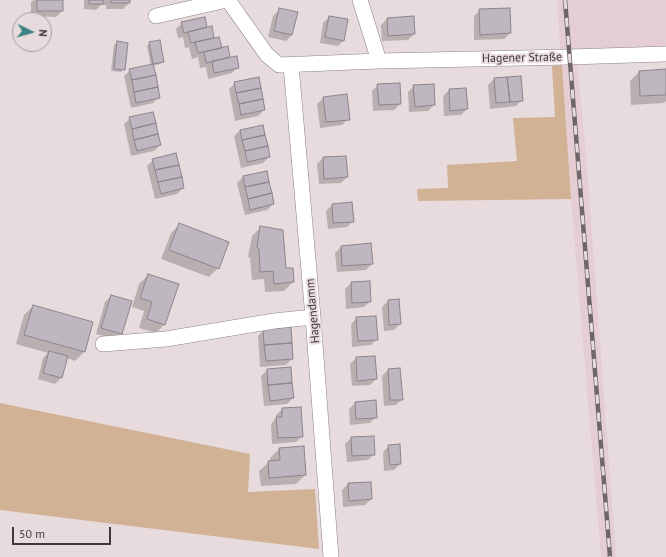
<!DOCTYPE html>
<html>
<head>
<meta charset="utf-8">
<style>
	body { margin:0 }
	#map { position:relative; width:666px; height:557px; overflow:hidden; background:#e8dbde; font-family:"PT Sans",sans-serif }
	canvas { display:block }
	.north { position:absolute; left:12px; top:12px; width:40px; height:40px; box-sizing:border-box; background:#e8dbde; border:1px solid #a49a9c; border-radius:50%; rotate:95deg; font-size:11px; font-weight:700; line-height:16px; text-align:center; color:#3e393a }
	.north::after { content:''; display:block; margin:auto; width:14px; height:18px; background:#3c8481; clip-path:polygon(50% 0,100% 100%,50% 72%,0 100%) }
	.scale { position:absolute; left:12px; top:527px; width:99px; height:18px; box-sizing:border-box; border:2px solid #3e393a; border-top:0; padding-left:5px; font-size:12px; line-height:14px; white-space:nowrap; color:#3e393a; -webkit-text-stroke:3px #e8dbde; paint-order:stroke }
</style>
</head>
<body>
<div id="map">
<canvas width="666" height="557"></canvas>
<div class="north">N</div>
<div class="scale">50 m</div>
</div>
<script>
const g = document.querySelector('canvas').getContext('2d');
g.lineJoin = 'round';
function fillPath(path, color) {
  g.fillStyle = color;
  g.fill(path, 'evenodd');
}
function poly(rows) {
  const path = new Path2D();
  for (const r of rows) {
    path.moveTo(r[0], r[1]);
    for (let i = 2; i < r.length; i += 2) path.lineTo(r[i], r[i + 1]);
  }
  return path;
}
function strokePath(path, color, width, dash) {
  g.strokeStyle = color;
  g.lineWidth = width;
  g.lineCap = dash ? 'butt' : 'round';
  g.setLineDash(dash || []);
  g.stroke(path);
}
function drawText(font, color, halo, rows, align = 'center') {
  g.font = font + ' "PT Sans",sans-serif';
  g.lineWidth = 4;
  g.setLineDash([]);
  g.textBaseline = 'middle';
  g.strokeStyle = halo;
  g.fillStyle = color;
  for (const [text, x, y, turn = 0] of rows) {
    g.save();
    g.translate(x, y);
    g.rotate((+turn || 0) * Math.PI / 180);
    g.textAlign = isNaN(turn) ? turn : align;
    if (halo) g.strokeText(text, 0, 0);
    g.fillText(text, 0, 0);
    g.restore();
  }
}
const built = poly([
	[557,0,666,0,666,58,577,62,587,166,616,557,601,557,571,199]
]);
const green = poly([
	[562,65,571,199,418,201,417,189,448,188,447,165,517,161,513,118,555,117,552,66],
	[0,403,250,454,248,492,315,489,319,549,0,510]
]);
const shadow = poly([
	[34,0,62,0,62,11,56,17,31,16,31,2],
	[84,0,129,0,129,3,123,9,106,9,106,5,101,5,96,10,84,9],
	[279,10,292,35,286,41,268,37,273,16],
	[480,10,510,33,504,39,474,40,474,16],
	[329,17,344,40,338,46,320,43,323,23],
	[204,18,207,29,211,28,213,39,221,49,227,48,230,59,238,67,232,73,208,79,206,67,200,68,198,57,192,59,189,47,185,48,183,37,178,38,176,29,182,23],
	[387,19,414,34,408,40,382,41,381,25],
	[159,41,163,62,160,64,153,66,159,97,153,103,131,108,124,76,130,70,151,66,147,46,149,43],
	[117,42,124,69,121,72,111,71,114,45],
	[666,70,666,101,664,103,631,105,630,81,639,72],
	[494,79,522,100,516,106,490,109,488,85],
	[235,83,264,110,258,116,235,121,229,89],
	[378,85,400,104,394,110,373,111,372,91],
	[414,86,434,105,428,111,409,112,408,92],
	[465,89,467,109,461,115,444,116,443,96,449,90],
	[323,98,348,119,342,125,320,128,317,104],
	[130,118,160,145,154,151,131,156,124,124],
	[240,130,269,157,263,163,241,168,234,136],
	[323,158,347,177,341,183,319,184,317,164],
	[153,160,183,188,177,194,155,199,147,166],
	[243,177,273,204,267,210,245,215,237,183],
	[332,205,353,221,347,227,328,229,326,211],
	[180,224,218,268,209,277,161,259,171,233],
	[261,227,293,282,284,291,265,292,264,279,252,280,250,258,248,257,252,236],
	[341,247,372,264,366,270,337,272,335,253],
	[148,275,165,324,156,333,139,328,144,311,132,307,139,284],
	[369,282,370,301,364,307,346,309,345,289,351,283],
	[111,296,121,333,115,339,96,334,105,302],
	[398,300,400,324,394,330,384,331,382,307,388,301],
	[33,306,92,323,84,352,75,361,67,358,61,378,55,384,38,379,43,358,48,353,16,344,24,315],
	[357,318,377,339,371,345,352,347,351,324],
	[264,330,292,359,286,365,260,367,258,336],
	[374,357,376,379,370,385,352,386,350,364,356,358],
	[267,370,293,398,287,404,264,406,261,376],
	[388,370,402,399,396,405,384,406,382,376],
	[375,401,376,417,370,423,350,425,349,409,355,403],
	[300,408,302,436,296,442,272,444,271,424,276,418,276,415,282,409],
	[351,438,374,454,368,460,347,462,345,444],
	[389,446,400,464,394,470,384,471,383,452],
	[279,449,305,475,296,484,261,486,259,471,269,462,270,462,270,458],
	[370,483,371,499,365,505,343,507,342,490,348,484]
]);
const building = poly([
	[37,0,63,0,63,11,37,11,37,0],
	[89,0,103,0,103,4,89,4,89,0],
	[111,0,130,0,130,3,111,3,111,0],
	[279,8,298,12,292,35,274,31,279,8],
	[510,8,511,33,480,35,479,9,510,8],
	[329,16,348,19,344,41,325,37,329,16],
	[414,16,415,34,388,36,387,18,414,16],
	[205,17,207,27,184,33,181,22,205,17],
	[212,26,214,38,191,43,188,32,212,26],
	[219,37,222,48,198,53,195,42,219,37],
	[160,40,164,62,153,64,149,42,160,40],
	[117,41,128,43,125,70,114,69,117,41],
	[228,46,230,57,206,63,204,52,228,46],
	[237,56,239,68,214,73,212,61,237,56],
	[153,64,156,75,132,80,129,69,153,64],
	[666,69,666,95,640,96,639,71,666,69],
	[156,75,158,87,134,92,132,80,156,75],
	[521,76,523,101,510,102,507,77,521,76],
	[259,77,261,88,236,93,234,82,259,77],
	[507,77,510,102,496,103,494,78,507,77],
	[400,83,401,104,379,105,377,84,400,83],
	[434,84,435,105,415,107,413,85,434,84],
	[158,87,160,98,136,103,134,92,158,87],
	[261,88,263,99,239,104,236,93,261,88],
	[466,88,468,109,450,111,449,89,466,88],
	[347,94,350,120,326,122,323,97,347,94],
	[263,99,265,110,241,115,239,104,263,99],
	[153,112,156,123,132,129,129,117,153,112],
	[156,123,158,134,134,140,132,129,156,123],
	[263,125,265,135,242,140,240,130,263,125],
	[158,134,161,145,137,151,134,140,158,134],
	[265,135,268,146,245,151,242,140,265,135],
	[268,146,270,157,247,162,245,151,268,146],
	[176,153,179,165,155,170,152,159,176,153],
	[346,156,348,177,324,179,323,157,346,156],
	[179,165,182,177,158,182,155,170,179,165],
	[267,171,269,182,245,187,243,176,267,171],
	[182,177,184,188,161,194,158,182,182,177],
	[269,182,272,193,248,199,245,187,269,182],
	[272,193,274,204,250,210,248,199,272,193],
	[352,202,354,222,333,223,332,204,352,202],
	[179,223,229,242,219,269,169,250,179,223],
	[260,226,283,230,286,268,293,268,294,282,274,284,273,271,260,272,259,249,257,247,260,226],
	[371,243,373,264,342,266,341,246,371,243],
	[148,274,179,284,165,325,147,319,152,302,140,298,148,274],
	[370,281,371,302,352,303,351,282,370,281],
	[111,295,132,301,122,334,101,328,111,295],
	[399,299,401,324,389,325,388,300,399,299],
	[33,305,93,322,85,352,24,335,33,305],
	[376,316,378,340,358,341,356,317,376,316],
	[291,327,292,343,264,345,263,329,291,327],
	[292,343,293,359,266,361,264,345,292,343],
	[49,351,68,356,62,378,43,373,49,351],
	[375,356,377,379,357,381,356,357,375,356],
	[291,367,292,383,268,385,267,369,291,367],
	[400,368,403,400,390,400,388,369,400,368],
	[292,383,294,398,270,401,268,385,292,383],
	[376,400,377,418,356,419,355,402,376,400],
	[301,407,303,437,278,438,276,417,282,417,282,408,301,407],
	[374,436,375,455,352,456,351,437,374,436],
	[400,444,401,464,390,465,388,445,400,444],
	[304,446,306,475,269,478,268,461,280,460,279,448,304,446],
	[371,482,372,499,349,501,348,483,371,482]
]);
const minor = poly([
	[228,0,267,55,279,65,379,61,569,57,666,54],
	[360,0,379,61],
	[156,16,227,0],
	[291,65,313,317,331,557],
	[103,344,166,339,274,321,313,317]
]);
const rail = poly([
	[565,0,610,557]
]);
const streetNames = [
	["Hagener Straße",522,58,-1],
	["Hagendamm",313,311,-95]
];
fillPath(built, '#e4ced4');
fillPath(green, '#d1b294');
fillPath(shadow, '#0003');
fillPath(building, '#bfb7c0');
strokePath(building, '#8c848c', 1);
strokePath(minor, '#8d8084', 16);
strokePath(minor, '#fff', 15);
strokePath(rail, '#6e6668', 4.5);
strokePath(rail, '#e8dbde', 3, [9]);
drawText('12px', '#3e393a', '#e8dbde', streetNames);
</script>
</body>
</html>
